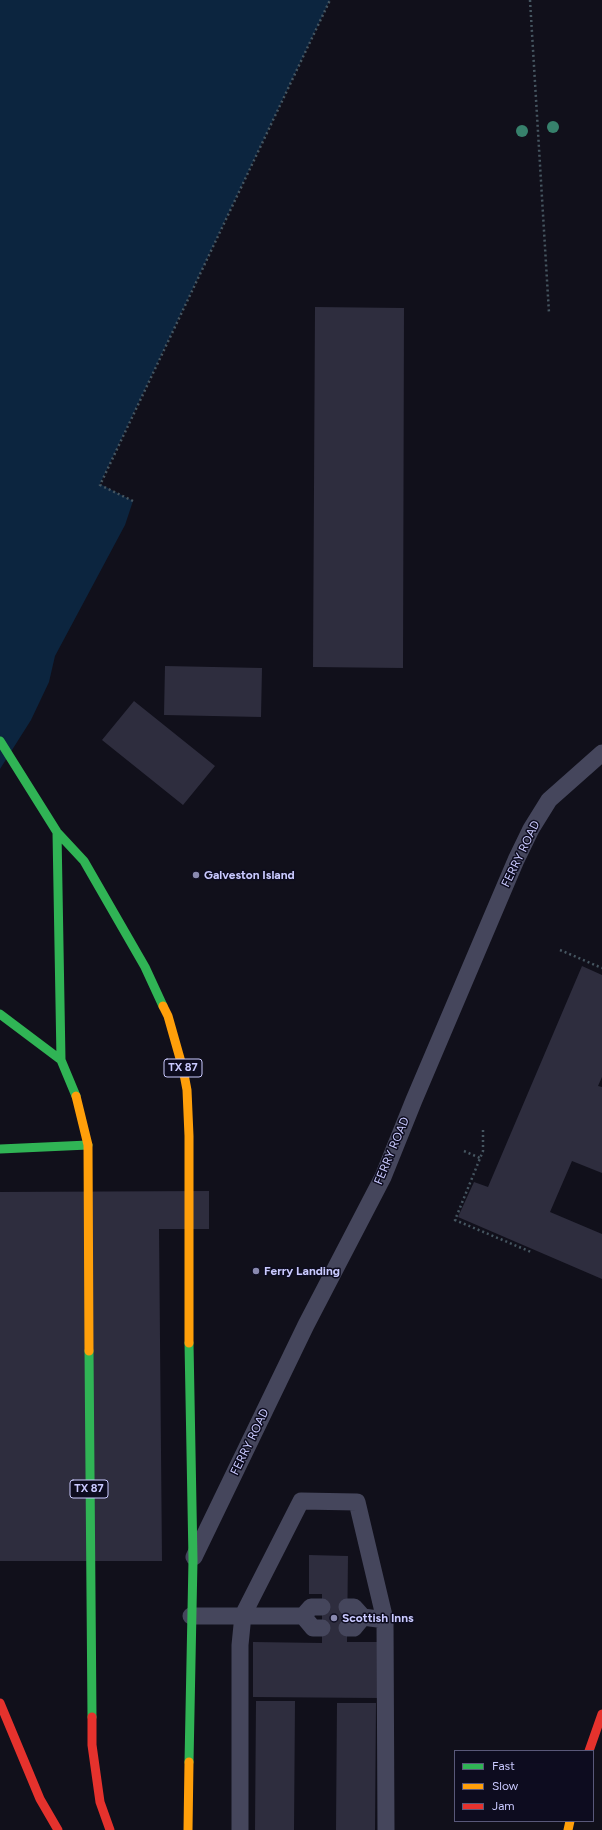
<!DOCTYPE html>
<html>
<head>
<meta charset="utf-8">
<style>
	body { margin:0 }
	#map { position:relative; width:602px; height:1830px; overflow:hidden; background:#11101b; font-family:Figtree,sans-serif }
	canvas { display:block }
	.legend { position:absolute; left:454px; top:1750px; width:140px; height:72px; box-sizing:border-box; background:#0d0c1f; border:1px solid #595879; margin:0; padding:5px 7px; list-style:none; font-size:12px; color:#cacaff }
	.legend li { display:flex; align-items:center; gap:8px; height:20px }
	.legend b { width:20px; border:1px solid #595879 }
</style>
</head>
<body>
<div id="map">
<canvas width="602" height="1830"></canvas>
<ul class="legend">
<li><b style="height:5px;background:#30b455"></b>Fast</li>
<li><b style="height:5px;background:#ff9f0a"></b>Slow</li>
<li><b style="height:5px;background:#e5322d"></b>Jam</li>
</ul>
</div>
<script>
const g = document.querySelector('canvas').getContext('2d');
g.lineJoin = 'round';
function fillPath(path, color) {
  g.fillStyle = color;
  g.fill(path, 'evenodd');
}
function poly(rows) {
  const path = new Path2D();
  for (const r of rows) {
    path.moveTo(r[0], r[1]);
    for (let i = 2; i < r.length; i += 2) path.lineTo(r[i], r[i + 1]);
  }
  return path;
}
function strokePath(path, color, width, dash) {
  g.strokeStyle = color;
  g.lineWidth = width;
  g.lineCap = dash ? 'butt' : 'round';
  g.setLineDash(dash || []);
  g.stroke(path);
}
function drawText(font, color, halo, rows, align = 'center') {
  g.font = font + ' Figtree,sans-serif';
  g.lineWidth = 3;
  g.setLineDash([]);
  g.textBaseline = 'middle';
  g.strokeStyle = halo;
  g.fillStyle = color;
  for (const [text, x, y, turn = 0] of rows) {
    g.save();
    g.translate(x, y);
    g.rotate((+turn || 0) * Math.PI / 180);
    g.textAlign = isNaN(turn) ? turn : align;
    if (halo) g.strokeText(text, 0, 0);
    g.fillText(text, 0, 0);
    g.restore();
  }
}
const water = poly([
	[0,0,330,0,100,484,133,501,125,525,55,656,49,682,31,720,0,769]
]);
const building = poly([
	[315,307,404,308,403,668,313,667],
	[165,666,262,668,261,717,164,715],
	[134,701,215,766,183,805,102,740],
	[582,966,602,975,602,1077,598,1086,602,1087,602,1173,572,1161,550,1212,602,1234,602,1279,458,1217,474,1182,488,1187],
	[209,1191,209,1229,159,1229,162,1561,0,1561,0,1192],
	[309,1555,348,1556,347,1642,378,1642,378,1698,253,1697,253,1642,322,1643,322,1594,309,1594],
	[256,1701,295,1701,294,1830,255,1830],
	[337,1703,376,1703,375,1830,336,1830]
]);
const path = poly([
	[530,0,549,313],
	[133,501,100,485,330,0],
	[560,950,602,968],
	[483,1130,483,1151,455,1220,531,1252],
	[464,1151,480,1158]
]);
const lane = poly([
	[194,1557,306,1325,383,1177,414,1100,516,860,531,829,549,800,602,753],
	[347,1607,354,1607,363,1617,385,1620],
	[191,1616,303,1616,311,1607,322,1607],
	[303,1616,313,1628,322,1628],
	[347,1628,354,1628,363,1617],
	[240,1830,240,1645,243,1615,301,1501,357,1502,385,1620,386,1830]
]);
const fast = poly([
	[0,741,57,832,84,861,145,967,163,1006],
	[57,832,61,1060,76,1096],
	[0,1014,61,1060],
	[0,1149,88,1145],
	[189,1343,193,1560,189,1762],
	[89,1351,92,1717]
]);
const slow = poly([
	[163,1006,168,1016,183,1069,187,1090,189,1136,189,1343],
	[76,1096,88,1145,89,1351],
	[188,1830,189,1762],
	[568,1830,570,1821]
]);
const jam = poly([
	[0,1703,40,1799,58,1830],
	[92,1717,92,1745,100,1802,110,1830],
	[589,1751,602,1714]
]);
const trees = [
	[553,127],
	[522,131]
];
const markers = [
	[196,875,4,"#8989af"],
	[256,1271,4,"#8989af"],
	[334,1618,4,"#8989af"]
];
const shields = [
	[183,1068,38],
	[89,1489,38]
];
const shieldNames = [
	["TX 87",183,1068],
	["TX 87",89,1489]
];
const streetNames = [
	["FERRY ROAD",521,854,-64],
	["FERRY ROAD",392,1151,-67],
	["FERRY ROAD",250,1442,-64]
];
const poiNames = [
	["Galveston Island",204,875],
	["Ferry Landing",264,1271],
	["Scottish Inns",342,1618]
];
fillPath(water, '#0c253f');
fillPath(building, '#2e2d3e');
strokePath(path, '#465661', 2.5, [2, 3]);
strokePath(lane, '#45465c', 17);
strokePath(fast, '#30b455', 9);
strokePath(slow, '#ff9f0a', 9);
strokePath(jam, '#e5322d', 9);
g.fillStyle = '#37816c';
for (const [x, y] of trees) {
  g.beginPath();
  g.arc(x, y, 6, 0, 2 * Math.PI);
  g.fill();
}
for (const [x, y, r, color] of markers) {
  const dot = new Path2D();
  dot.arc(x, y, r, 0, 2 * Math.PI);
  g.fillStyle = color;
  g.fill(dot);
  strokePath(dot, '#0d0c1f', 1.5);
}
for (const [x, y, w] of shields) {
  const box = new Path2D();
  box.roundRect(x - w / 2, y - 9, w, 18, 3);
  g.fillStyle = '#0d0c1f';
  g.fill(box);
  strokePath(box, '#cacaff', 1);
}
drawText('bold 11px', '#cacaff', null, shieldNames);
drawText('12px', '#cacaff', '#0d0c1f', streetNames);
drawText('bold 12px', '#cacaff', '#0d0c1f', poiNames, 'left');
</script>
</body>
</html>
